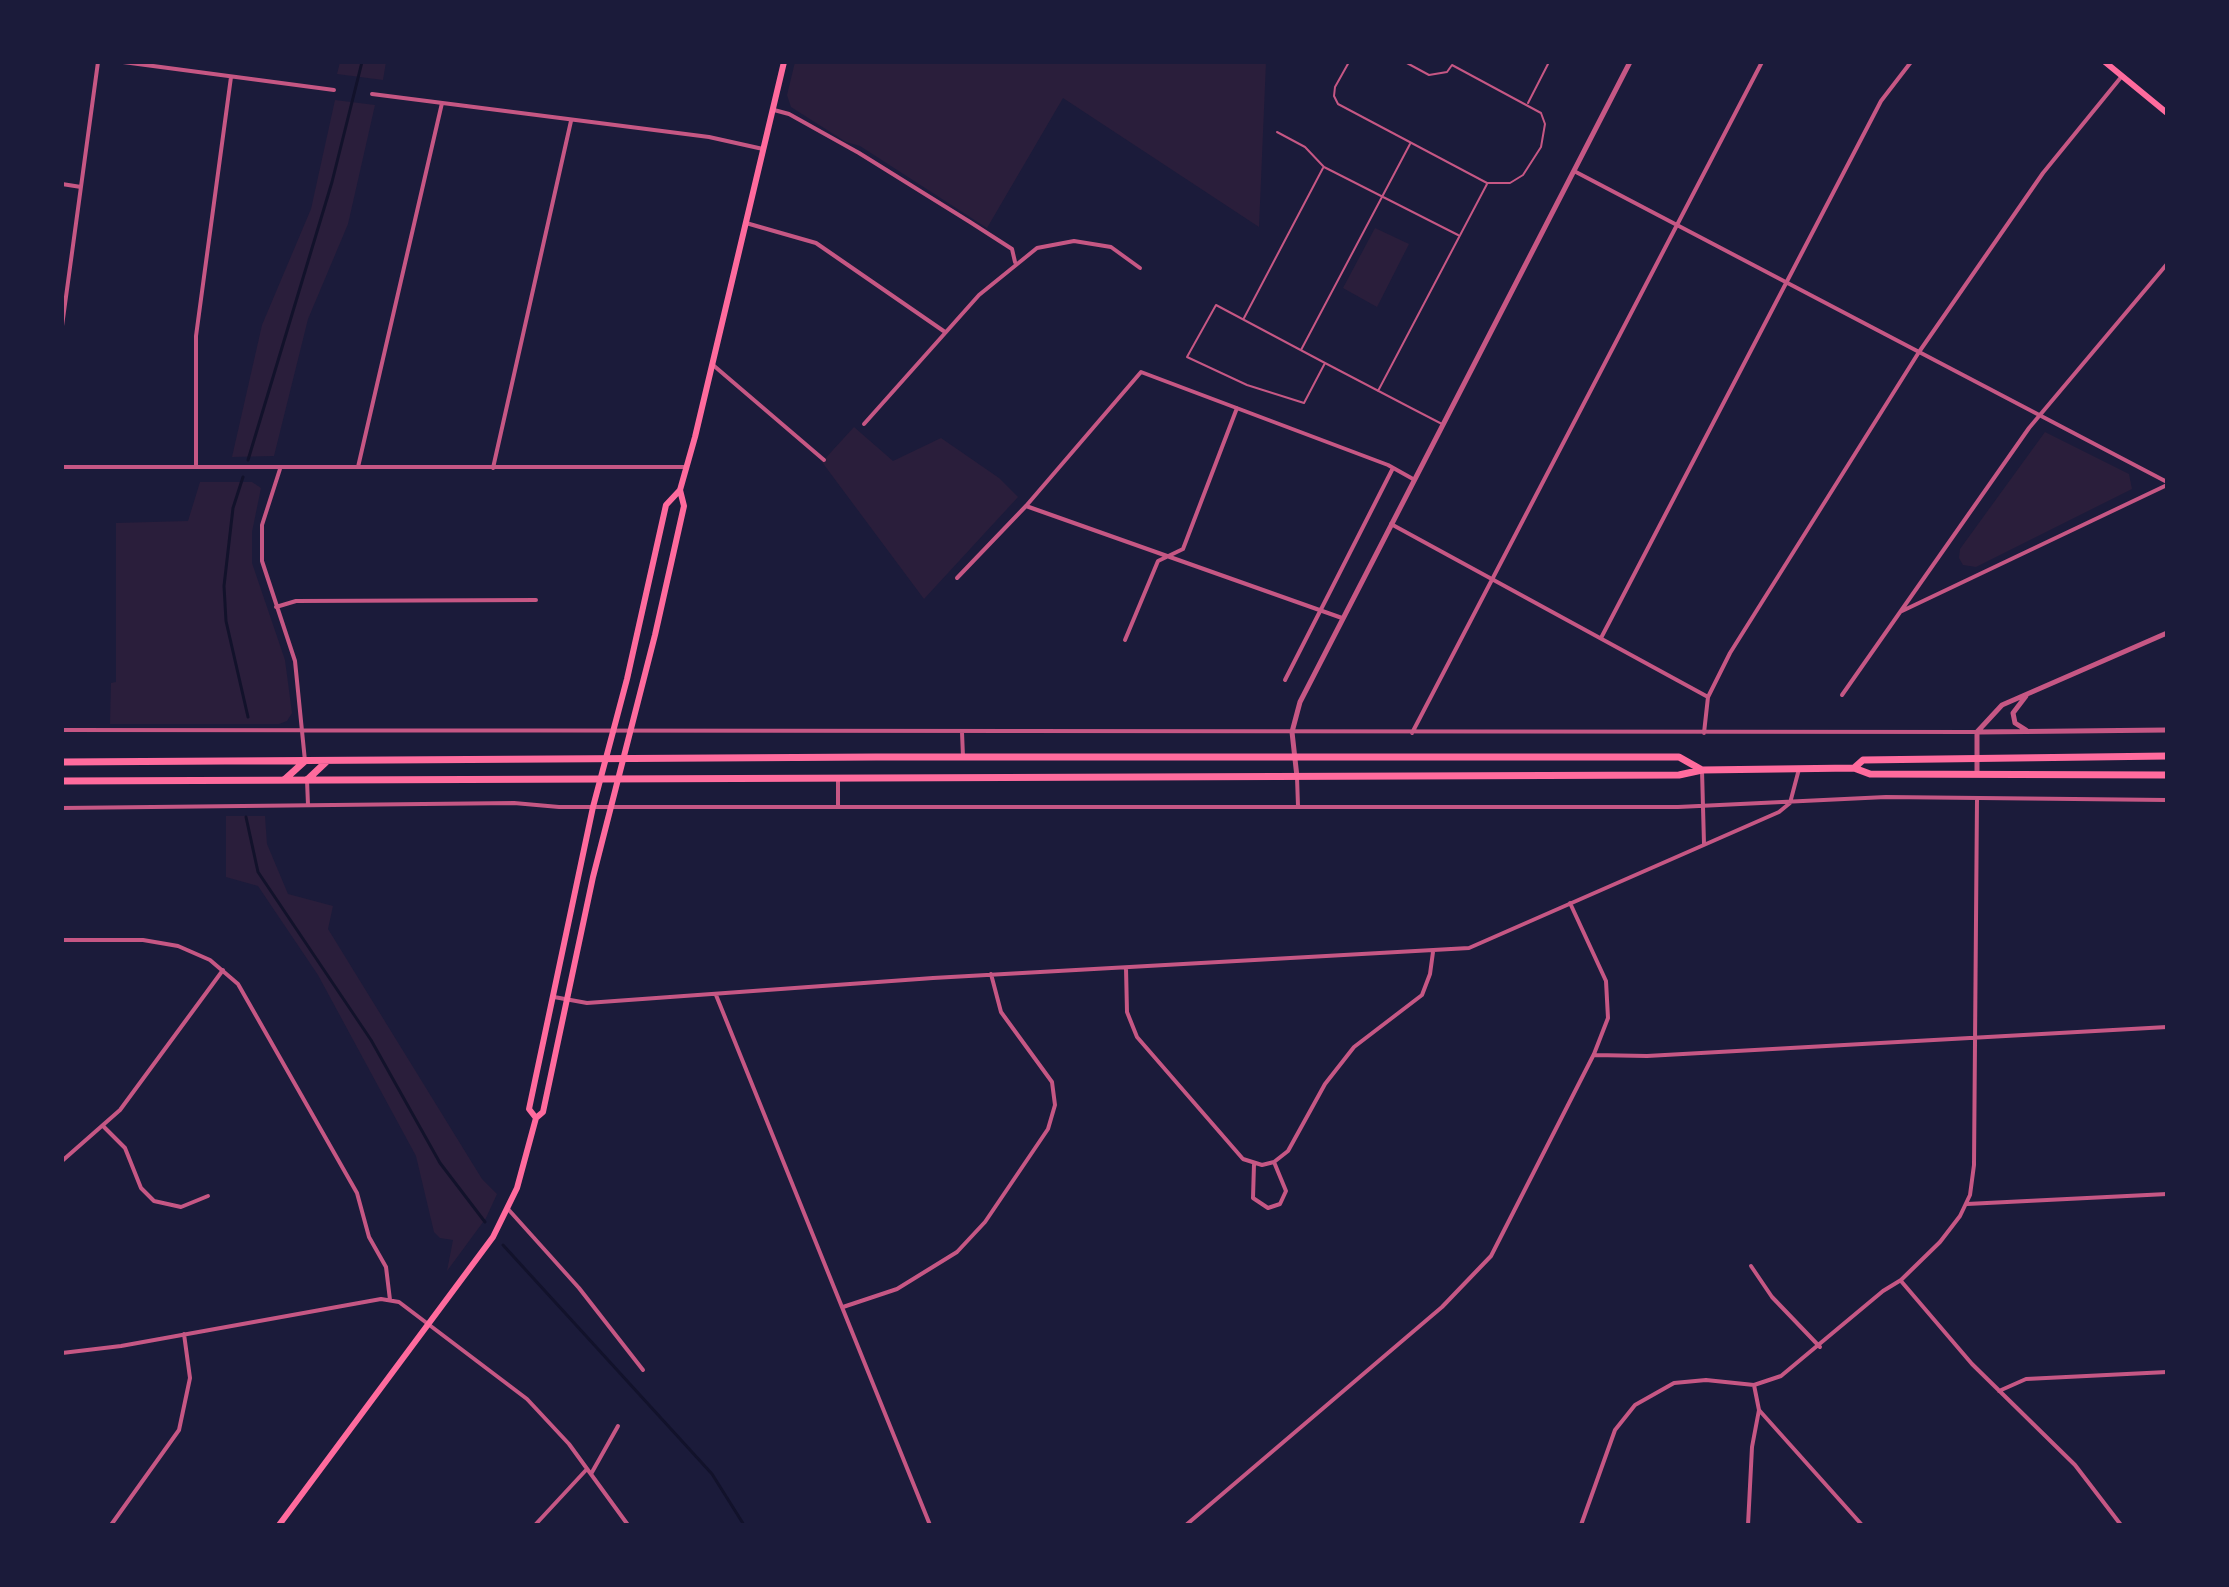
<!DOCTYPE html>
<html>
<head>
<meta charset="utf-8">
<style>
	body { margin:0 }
	#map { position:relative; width:2229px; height:1587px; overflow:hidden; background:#1b1b3a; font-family:Rubik,sans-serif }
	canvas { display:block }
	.frame { position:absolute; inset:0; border:64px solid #1b1b3a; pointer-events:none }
</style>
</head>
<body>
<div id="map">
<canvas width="2229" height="1587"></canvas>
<div class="frame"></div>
</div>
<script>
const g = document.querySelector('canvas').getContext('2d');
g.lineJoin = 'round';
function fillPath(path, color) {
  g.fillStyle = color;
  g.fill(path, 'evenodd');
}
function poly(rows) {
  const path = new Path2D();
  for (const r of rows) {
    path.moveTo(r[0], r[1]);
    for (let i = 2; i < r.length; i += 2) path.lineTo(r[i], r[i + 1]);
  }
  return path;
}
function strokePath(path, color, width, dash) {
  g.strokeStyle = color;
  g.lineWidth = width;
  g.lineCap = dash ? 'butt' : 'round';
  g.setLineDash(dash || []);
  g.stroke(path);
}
const green = poly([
	[340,62,386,62,383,80,337,74],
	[795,62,1266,62,1259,227,1063,98,987,228,860,146,846,142,791,107,787,95],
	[335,100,375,105,348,224,308,319,274,456,232,457,262,325,311,209],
	[1375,228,1409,244,1377,307,1343,288],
	[854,427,893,461,941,438,999,478,1018,497,924,599,822,462],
	[2045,432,2129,474,2132,489,1976,567,1963,565,1959,558,1960,549],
	[200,482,252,482,261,488,252,532,252,563,285,660,292,713,287,721,279,724,110,724,111,683,116,682,116,523,188,521],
	[226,816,265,816,267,844,288,894,333,906,328,929,482,1179,497,1194,486,1218,447,1271,453,1240,440,1238,434,1232,416,1156,318,975,258,886,226,877]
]);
const stream = poly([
	[248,460,332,182,362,62],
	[243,477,233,508,224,586,226,621,248,717],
	[246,817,258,872,371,1040,440,1163,485,1222],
	[503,1245,712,1474,744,1525]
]);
const service = poly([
	[1349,62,1335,87,1334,96,1338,104,1487,183,1510,183,1523,175,1541,147,1545,124,1541,113,1452,65,1447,72,1429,75,1405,62],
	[1528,103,1549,62],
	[1277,132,1305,147,1324,167,1458,235],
	[1244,318,1323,168],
	[1301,350,1410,144],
	[1325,363,1304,403,1247,385,1187,357,1216,305,1325,363,1413,409,1442,424],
	[1378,391,1487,184]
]);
const minor = poly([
	[123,62,334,90],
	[372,94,709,137,763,149],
	[774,110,789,114,859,153,970,222,1012,249,1015,262],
	[1574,171,2167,482],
	[62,184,81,187],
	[746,223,816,243,945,332],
	[62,326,98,62],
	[713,365,824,460],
	[864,424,979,295,1037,248,1074,241,1111,247,1140,268],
	[62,467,686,467],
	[196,467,196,336,231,77],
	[358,467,442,103],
	[493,468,571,121],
	[280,469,262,525,262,561,295,661,305,761],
	[1026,506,1342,618],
	[1391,524,1708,697],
	[957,578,1026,506,1141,372,1388,465,1413,479],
	[276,607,296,601,536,600],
	[1902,611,2167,485],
	[1601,638,1881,101,1911,62],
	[1125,640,1158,561,1183,549,1237,408],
	[1285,680,1393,468],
	[1842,695,2029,428,2167,264],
	[62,730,1977,732],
	[962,732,963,757],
	[1412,733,1762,62],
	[1704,733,1708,697,1730,653,1919,352,2043,173,2122,76],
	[1702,770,1704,844],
	[1297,777,1298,806],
	[307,780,308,805],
	[838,780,838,805],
	[62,808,514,803,559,807,1678,807,1886,797,2167,800],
	[62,940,143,940,178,946,210,960,238,984,357,1193,369,1237,386,1267,390,1300],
	[1126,968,1127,1012,1137,1037,1243,1159,1262,1165,1274,1162,1288,1151,1325,1084,1354,1047,1422,995,1430,974,1433,952],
	[716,995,930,1525],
	[554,997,587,1003,933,978,1469,948,1779,812,1790,803,1799,769],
	[1594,1055,1647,1056,2167,1027],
	[104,1127,125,1148,141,1188,154,1201,181,1207,208,1196],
	[62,1161,120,1110,223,970],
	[1254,1164,1253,1198,1268,1208,1280,1204,1286,1191,1274,1162],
	[1967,1204,2167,1194],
	[508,1209,579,1288,643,1370],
	[1751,1266,1772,1297,1820,1347],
	[1901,1281,1972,1364,2075,1465,2121,1525],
	[843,1307,897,1289,957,1252,985,1222,1048,1129,1055,1105,1052,1082,1001,1012,991,974],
	[62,1353,121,1346,381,1299,399,1302,527,1399,569,1444,628,1525],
	[1754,1385,1759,1410,1862,1525],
	[1999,1391,2026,1379,2167,1372],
	[591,1474,618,1426],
	[111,1525,179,1430,190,1378,184,1334],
	[535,1525,587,1469],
	[1186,1525,1442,1307,1491,1256,1594,1054,1608,1018,1606,981,1570,903],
	[1581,1525,1615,1430,1635,1405,1674,1383,1706,1380,1754,1385,1781,1376,1883,1291,1901,1280,1940,1242,1960,1216,1970,1195,1974,1165,1977,799],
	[1748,1525,1752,1447,1759,1410]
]);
const tertiary = poly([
	[2026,730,2015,723,2013,713,2026,696],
	[1978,732,2167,730],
	[1977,774,1977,732,2002,705,2167,633],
	[1297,777,1292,732,1300,702,1630,62]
]);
const secondary = poly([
	[2105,62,2167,113],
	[536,1118,529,1109,593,807,627,679,666,505,680,490,695,437,784,62],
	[279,1525,493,1237,517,1188,536,1118,543,1112,593,877,655,635,684,506,680,490]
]);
const trunk = poly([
	[62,762,876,757,1679,757,1702,770],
	[1854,768,1863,760,2167,756],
	[284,780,305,761],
	[307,780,326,762],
	[62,781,1679,775,1702,770,1854,768,1870,774,2167,775]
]);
fillPath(green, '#2a1e3b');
strokePath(stream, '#12122b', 3);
strokePath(service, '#c65784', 2);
strokePath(minor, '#c65784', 4);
strokePath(tertiary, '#c65784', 5);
strokePath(secondary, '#ff6b9d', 6);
strokePath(trunk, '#ff6b9d', 7);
</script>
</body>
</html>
